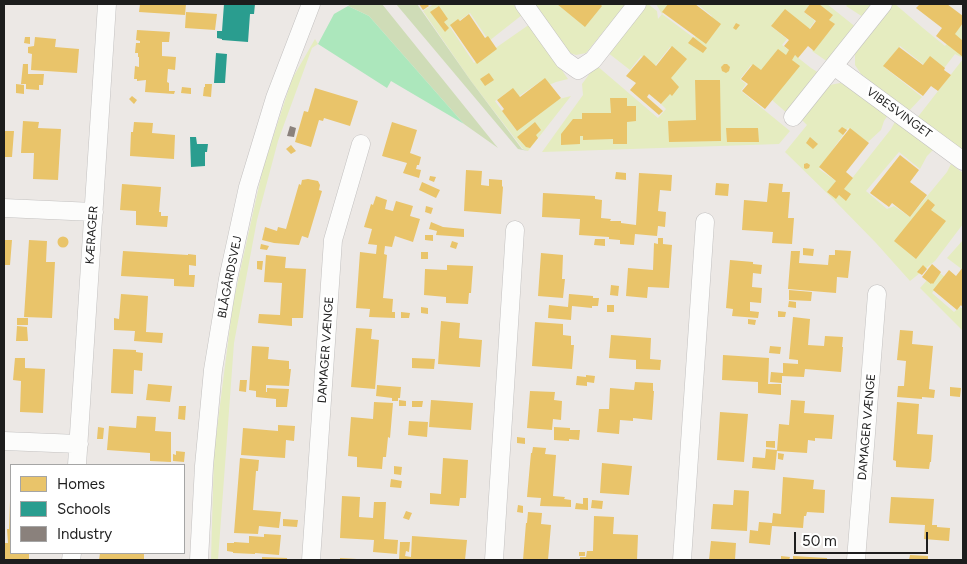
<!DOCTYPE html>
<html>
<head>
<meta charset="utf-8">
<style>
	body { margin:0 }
	#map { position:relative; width:967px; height:564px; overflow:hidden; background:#ece8e5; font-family:Figtree,sans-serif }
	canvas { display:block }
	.frame { position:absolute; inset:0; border:5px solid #1d1d1d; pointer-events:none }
	.legend { position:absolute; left:10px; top:464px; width:175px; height:90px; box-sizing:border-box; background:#fff; border:1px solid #a5a5a5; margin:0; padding:6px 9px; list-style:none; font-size:15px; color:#1d1d1d }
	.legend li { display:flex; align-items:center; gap:10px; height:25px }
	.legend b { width:25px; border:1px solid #a5a5a5 }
	.scale { position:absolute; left:794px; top:532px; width:134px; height:22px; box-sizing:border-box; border:2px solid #1d1d1d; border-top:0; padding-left:6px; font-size:15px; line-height:18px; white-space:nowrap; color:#1d1d1d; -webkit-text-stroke:4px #fff; paint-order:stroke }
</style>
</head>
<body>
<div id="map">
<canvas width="967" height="564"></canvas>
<div class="frame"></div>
<ul class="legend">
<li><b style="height:14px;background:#e9c46a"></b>Homes</li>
<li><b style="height:14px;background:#2a9d8f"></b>Schools</li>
<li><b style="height:14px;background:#8a817c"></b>Industry</li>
</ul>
<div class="scale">50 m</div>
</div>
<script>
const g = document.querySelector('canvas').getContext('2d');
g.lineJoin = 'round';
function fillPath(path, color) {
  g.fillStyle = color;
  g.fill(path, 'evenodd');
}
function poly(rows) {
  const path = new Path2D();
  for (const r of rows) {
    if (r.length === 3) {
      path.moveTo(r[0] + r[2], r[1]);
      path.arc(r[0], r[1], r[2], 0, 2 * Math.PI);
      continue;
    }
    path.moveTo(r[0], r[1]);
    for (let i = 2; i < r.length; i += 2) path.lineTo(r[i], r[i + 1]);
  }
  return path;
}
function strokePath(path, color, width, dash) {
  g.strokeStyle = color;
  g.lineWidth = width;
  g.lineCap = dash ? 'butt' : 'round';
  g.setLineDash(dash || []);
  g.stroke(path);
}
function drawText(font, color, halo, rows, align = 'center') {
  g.font = font + ' Figtree,sans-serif';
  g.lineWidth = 5;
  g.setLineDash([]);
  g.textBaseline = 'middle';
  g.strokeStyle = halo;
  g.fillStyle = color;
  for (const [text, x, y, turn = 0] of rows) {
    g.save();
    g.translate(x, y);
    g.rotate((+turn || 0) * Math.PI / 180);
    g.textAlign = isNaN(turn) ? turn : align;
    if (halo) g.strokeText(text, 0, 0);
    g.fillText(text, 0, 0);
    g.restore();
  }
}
const grass = poly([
	[434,4,513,4,522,15,489,41,470,13,450,27,474,63,530,24,568,79,556,82,549,85,544,79,518,97,512,89,495,101,516,130,559,99,571,96,528,151,523,149,471,81,423,11],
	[531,4,561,4,584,23,597,7,592,4,626,4,586,53,576,55,567,52],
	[645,4,648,4,657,11,658,19,662,14,656,4,670,4,662,14,694,38,712,16,697,4,810,4,804,12,815,21,809,29,771,26,787,39,782,45,811,68,819,73,788,114,772,100,760,73,751,65,740,79,746,84,741,91,790,131,779,144,542,152,583,95,582,84,596,65,658,118,666,109,661,104,676,84,669,79,685,58,670,47,655,66,641,56,630,70,607,52],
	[818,4,827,4,857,28,828,62,812,51,834,25,828,20,832,15],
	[848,4,873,4,863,17,846,6],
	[892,4,895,4,923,28,945,46,963,23,963,58,955,54,938,76,900,46,884,67,922,97,908,112,861,74,855,65,855,54,857,48],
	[315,39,318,44,312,48,278,141,257,220,234,343,218,560,211,560,214,452,233,303,263,168,292,79],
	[963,59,963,154,917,118],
	[840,83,850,85,888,115,884,121,881,130,868,142,848,128,819,169,836,181,830,190,838,196,891,129,896,120,933,150,927,156,920,169,899,152,866,191,887,209,894,206,910,217,947,172,951,164,963,173,963,224,935,261,910,281,876,243,835,201,785,152,807,125,801,119,830,85],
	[963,240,963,270,947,258],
	[936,270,945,277,932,293,954,312,960,307,963,309,963,331,920,288]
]);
const forest = poly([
	[351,4,382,4,498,148,464,124,369,16,348,6],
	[396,4,417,4,471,81,522,149,528,151,518,149]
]);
const pitch = poly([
	[348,6,369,16,464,124,391,81,387,88,318,44,334,14]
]);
const homes = poly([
	[140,4,186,4,185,15,139,12],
	[419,4,427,4,429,6,423,10],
	[557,4,600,4,602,6,585,27],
	[668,4,695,4,721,24,706,44,662,12],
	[810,4,819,4,833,15,829,20,835,24,814,51,808,46,798,58,795,55,792,60,800,66,765,109,742,91,748,84,741,79,753,64,761,70,778,49,786,55,789,50,784,46,789,40,771,26,785,9,810,29,816,21,804,12],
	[920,4,947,4,963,16,963,23,955,34,963,41,963,57,936,36,942,28,916,8],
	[439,6,448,19,444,22,449,28,445,32,430,12],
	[186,12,217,14,215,30,185,28],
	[469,14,485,38,488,36,497,49,477,64,450,25,458,19,460,21],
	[736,23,740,25,736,30,733,28],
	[137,30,170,32,169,42,162,42,162,56,176,57,175,70,168,69,167,82,169,83,169,91,175,91,174,94,145,92,146,80,137,81,137,79,134,79,135,66,139,67,139,57,138,57,138,53,135,53,136,43,140,43,140,41,136,40],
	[25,37,30,37,30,44,24,43],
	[35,37,56,39,55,47,79,49,77,73,31,70,32,54,28,53,28,47,34,46],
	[693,37,707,48,703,53,688,43],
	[672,46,687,59,671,78,679,87,672,96,670,94,661,104,649,94,647,97,663,111,659,115,630,90,636,83,626,76,644,55,656,66],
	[899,47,923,65,930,56,945,68,944,70,951,75,938,91,931,86,923,96,883,66],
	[23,64,28,64,28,74,44,74,43,85,39,85,39,90,26,89,26,84,21,84],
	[724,64,727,64,730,67,729,71,726,73,722,71,721,67],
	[489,73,494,80,485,86,480,79],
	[545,78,561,98,517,131,502,111,504,109,497,100,513,88,520,97],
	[695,80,720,80,721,141,669,142,668,121,696,120],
	[16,84,24,85,24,94,16,93],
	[205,84,212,84,211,97,203,96,204,87,205,87],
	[182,87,191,88,191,94,181,93],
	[315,88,358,101,350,126,324,118,323,121,319,120,311,147,295,142,304,111,308,112],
	[132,96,137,100,134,104,129,99],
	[610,98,627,98,627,106,636,106,636,121,627,122,627,144,613,144,613,139,583,140,583,136,580,136,580,144,561,145,561,134,573,119,582,119,582,113,611,113],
	[23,121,39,122,38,128,61,129,58,180,33,179,34,153,21,153],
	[134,122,153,123,152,133,175,135,174,159,130,156,131,132,133,132],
	[392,122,417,130,410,153,421,157,419,165,417,165,416,169,421,170,419,178,403,173,407,163,382,156],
	[535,122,541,130,536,135,538,138,530,148,526,147,517,137],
	[842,127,847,130,843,135,838,131],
	[726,128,758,128,759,142,727,142],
	[850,128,869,143,846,172,853,178,844,189,851,194,846,201,839,195,836,199,827,192,836,181,819,167],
	[4,131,14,131,12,157,4,157],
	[810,137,818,144,813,149,806,143],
	[291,145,296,151,291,154,286,149],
	[900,155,919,170,910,182,927,195,910,217,892,203,889,207,870,193],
	[807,163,810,165,809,168,806,169,804,168,804,164],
	[466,170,482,171,481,185,489,186,489,179,502,180,502,186,503,187,501,214,464,211],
	[616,172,626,173,626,180,615,179],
	[639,173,672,175,671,191,660,190,658,211,666,212,665,227,658,226,657,236,635,234,634,245,620,244,620,240,609,239,609,237,579,235,580,219,542,217,543,193,595,196,595,199,602,200,601,218,611,219,610,221,621,221,621,223,636,225],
	[430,176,436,177,434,182,429,180],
	[308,179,318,181,320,185,319,190,322,191,308,238,302,236,299,245,274,243,262,240,265,227,277,231,278,227,286,229,299,184,301,185,302,180],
	[422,182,440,190,436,198,419,190],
	[716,183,729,184,728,196,715,195],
	[769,183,783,184,782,192,790,192,788,218,794,218,792,244,772,243,773,232,742,230,744,200,767,202],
	[122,184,161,187,159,212,161,212,161,216,168,216,167,227,136,225,136,211,120,210],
	[376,196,387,200,385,209,393,211,396,201,413,206,410,216,420,219,413,242,395,236,392,247,385,246,384,254,387,255,383,298,393,299,392,312,395,312,395,318,369,317,370,309,356,308,360,252,376,254,377,245,368,244,372,229,364,227,371,204,373,205],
	[928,199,935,205,931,210,946,221,916,259,894,241],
	[426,206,433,208,431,214,425,212],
	[431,222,443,227,464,229,464,237,436,235,437,231,429,229],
	[425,235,433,235,433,241,425,240],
	[63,242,5.5],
	[658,238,663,238,663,244,672,245,669,288,648,287,647,298,626,296,628,268,653,270,654,243,658,244],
	[595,239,605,239,605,246,594,245],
	[4,240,12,240,10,265,4,265],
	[29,240,47,241,46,262,55,262,52,318,24,317],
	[452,241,458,243,456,249,450,247],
	[261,244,269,246,267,250,260,249],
	[803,248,814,249,813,256,803,255],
	[835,250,851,251,848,278,837,277,836,293,788,289,791,251,800,251,799,263,828,265,829,255,835,255],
	[123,251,188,255,188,254,196,255,196,266,189,265,189,275,195,275,194,287,174,286,174,279,121,276],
	[421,252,428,252,428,259,421,259],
	[541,253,563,255,562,279,565,279,563,298,538,296],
	[266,255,286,257,285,268,306,269,303,318,292,318,292,326,258,323,259,314,280,315,282,283,264,282],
	[730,260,753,262,753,264,762,265,761,274,753,273,752,287,762,288,761,303,750,302,750,311,759,312,758,318,732,316,733,309,726,308],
	[257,261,263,261,262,270,257,269],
	[932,264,941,272,933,284,932,283,931,284,922,277],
	[447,265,473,266,471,293,469,293,468,304,446,303,446,297,424,295,425,269,447,270],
	[923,265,927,269,922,275,917,272],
	[963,267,963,308,961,305,957,310,933,290,949,270,956,276],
	[611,285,619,286,618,296,610,295],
	[789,290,812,292,811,301,789,300],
	[121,294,148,296,146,332,163,333,162,343,134,341,135,331,114,330,114,318,119,319],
	[569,294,593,296,593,298,599,298,598,306,592,306,592,308,572,306,571,320,548,318,549,305,568,307],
	[789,301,796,302,796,308,788,307],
	[607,305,614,305,614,312,607,312],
	[421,307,428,308,428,314,421,313],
	[778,311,786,312,785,317,778,317],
	[401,312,410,313,409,318,401,318],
	[793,317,810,319,808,345,824,346,825,336,843,337,842,347,843,347,841,372,805,369,804,377,782,376,782,383,770,382,771,372,783,373,783,363,798,364,798,360,789,359],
	[17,318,28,318,28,325,17,325],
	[748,319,756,320,755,325,748,324],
	[441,321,460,323,459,338,482,340,480,367,438,364],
	[535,322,563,324,563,335,571,336,571,345,574,345,572,369,532,366],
	[17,326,27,327,28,341,16,341],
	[356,328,372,329,371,339,379,340,375,389,351,387],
	[900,330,913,331,912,344,933,346,929,389,935,390,934,398,922,397,922,399,897,397,898,386,904,386,906,361,897,360],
	[611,335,651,338,650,359,661,360,660,370,636,369,636,360,609,358],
	[252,346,269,347,268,359,289,361,289,369,291,369,289,386,266,385,266,392,267,392,267,388,289,389,287,407,276,407,276,399,256,397,256,391,249,390],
	[770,346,781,347,780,354,769,353],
	[113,349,136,350,136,352,143,353,142,371,134,370,133,394,111,393],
	[723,355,769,358,768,384,781,384,781,395,758,393,758,382,722,380],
	[15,358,25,358,25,368,45,369,43,413,20,412,21,381,13,380],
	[412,358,435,359,434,369,412,368],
	[586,375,595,376,594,383,587,382,587,386,576,385,577,376,586,377],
	[240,380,247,380,246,392,239,391],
	[635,382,653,383,653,391,654,391,652,420,633,418,633,421,620,420,619,434,597,432,599,409,609,409,610,388,634,390],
	[148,384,172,386,170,402,146,400],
	[377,385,401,387,400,398,398,398,398,401,392,401,392,398,376,396],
	[950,387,961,388,960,397,950,396],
	[530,391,555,392,554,400,562,401,561,420,553,419,552,430,527,428],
	[399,400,406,401,406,406,399,406],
	[431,400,473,403,471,430,429,427],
	[791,400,805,401,804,413,834,415,832,439,815,438,815,441,808,440,807,453,777,451,779,424,789,425],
	[412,401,423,401,422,407,412,407],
	[374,402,393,403,390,438,388,437,386,457,383,457,382,469,357,467,357,457,348,456,351,417,373,419],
	[897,402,919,404,917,434,933,435,931,462,930,462,929,469,896,467,896,461,893,460],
	[179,406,186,406,185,420,178,419],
	[720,412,748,414,744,462,717,460],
	[137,416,156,417,155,431,171,432,171,462,150,461,150,453,107,450,109,426,136,428],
	[409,421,428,422,427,437,408,435],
	[278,425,295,426,294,441,286,440,285,458,241,455,243,428,278,431],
	[98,427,104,428,103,439,97,439],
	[554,427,570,428,570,430,580,430,579,440,569,439,569,441,554,440],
	[517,437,525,438,525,444,517,443],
	[766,441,775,441,775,448,766,447],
	[533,447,546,448,545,454,556,455,553,496,565,497,564,499,571,500,571,507,540,506,541,498,527,497,531,453,532,453],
	[766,449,777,450,775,470,752,468,753,457,765,458],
	[176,451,185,452,184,462,173,461,173,454,176,455],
	[778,453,784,454,783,460,778,459],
	[240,458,259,460,258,471,256,471,253,510,281,512,279,528,259,526,258,534,234,533],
	[443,458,468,460,466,498,460,498,459,506,430,504,430,493,441,494],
	[602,463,632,466,629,495,600,493],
	[394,466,402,467,401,475,394,474],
	[783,477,814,480,813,489,825,490,824,513,807,512,806,516,804,516,803,528,772,526,770,545,749,543,750,530,758,531,759,522,772,523,773,513,781,514],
	[391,479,402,481,401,488,390,487],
	[734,490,749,491,747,531,711,529,713,504,733,505],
	[342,496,360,497,359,517,373,518,374,502,386,502,384,539,398,540,397,554,373,552,374,540,340,538],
	[891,497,934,499,932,525,937,525,937,527,950,528,949,541,924,539,925,525,889,523],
	[583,498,588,498,588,510,575,509,576,503,583,504],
	[592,500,603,501,602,509,591,508],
	[10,501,11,501,11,553,29,553,29,560,4,560,4,543,8,543,7,529,9,529],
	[518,505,523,506,523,513,517,512],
	[406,511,412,513,409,520,403,518],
	[528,512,542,513,541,524,551,525,548,560,523,560,526,523,527,523],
	[594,516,614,517,613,534,638,535,637,560,603,559,603,560,580,560,580,557,586,557,587,551,593,551],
	[283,519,298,520,297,527,283,526],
	[264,534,281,535,279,555,255,553,255,554,233,553,233,552,227,551,227,543,234,543,234,542,249,543,249,536,264,537],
	[412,536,467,540,465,560,399,560,400,542,410,542,409,552,406,551,405,556,411,557],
	[711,541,736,543,735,560,709,560],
	[579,552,585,552,585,556,579,556],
	[100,553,144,553,144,560,99,560],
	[910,555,928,556,928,560,909,560],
	[781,556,790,557,789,560,781,560],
	[793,556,827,558,827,560,793,560],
	[262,557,287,558,287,560,262,560],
	[340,558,357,559,356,560,340,560]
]);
const schools = poly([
	[224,4,255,4,254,14,250,14,248,42,222,40,222,39,217,38,217,31,222,31],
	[216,53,227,54,225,83,214,83],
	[190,137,196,137,197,144,208,144,207,152,205,152,205,166,191,167]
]);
const industry = poly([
	[290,126,296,128,294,137,287,136]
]);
const minor = poly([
	[524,4,564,60,578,70,593,60,637,4],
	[834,66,963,161],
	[793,117,883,4],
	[4,208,94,212],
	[4,441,79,444],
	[77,465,107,4],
	[71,560,72,553],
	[199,560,204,466,213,370,228,279,248,187,275,98,311,4],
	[311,560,333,240,361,144],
	[494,560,515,230],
	[682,560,705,222],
	[856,560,877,294]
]);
const streetNames = [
	["VIBESVINGET",899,113,36],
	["KÆRAGER",92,235,-86],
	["BLÅGÅRDSVEJ",230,277,-79],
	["DAMAGER VÆNGE",326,350,-86],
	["DAMAGER VÆNGE",867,427,-85]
];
fillPath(grass, '#e5ecc0');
fillPath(forest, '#cfdcb7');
fillPath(pitch, '#ace7bc');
fillPath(homes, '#e9c46a');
fillPath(schools, '#2a9d8f');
fillPath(industry, '#8a817c');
strokePath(minor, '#c3c1c0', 19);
strokePath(minor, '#fcfcfb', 18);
drawText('12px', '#1d1d1d', '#fff', streetNames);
</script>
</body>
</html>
